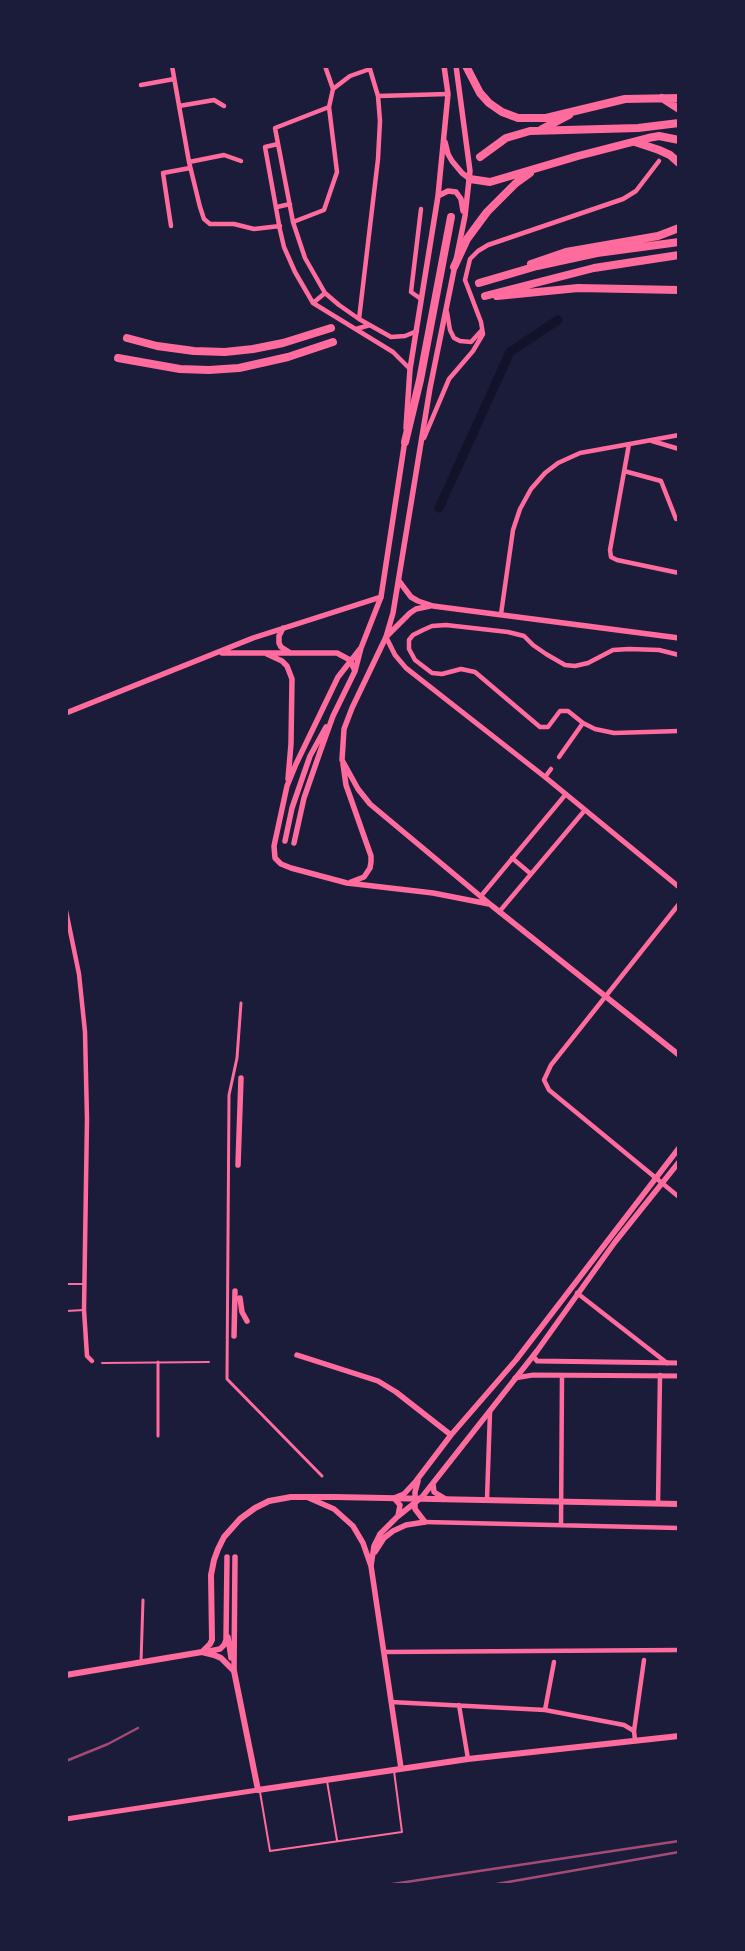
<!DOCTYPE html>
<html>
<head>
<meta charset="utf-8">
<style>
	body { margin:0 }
	#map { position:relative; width:745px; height:1951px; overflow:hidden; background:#1b1b3a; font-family:Karla,sans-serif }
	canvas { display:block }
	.frame { position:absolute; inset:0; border:68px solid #1b1b3a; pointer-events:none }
</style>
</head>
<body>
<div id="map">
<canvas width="745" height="1951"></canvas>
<div class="frame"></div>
</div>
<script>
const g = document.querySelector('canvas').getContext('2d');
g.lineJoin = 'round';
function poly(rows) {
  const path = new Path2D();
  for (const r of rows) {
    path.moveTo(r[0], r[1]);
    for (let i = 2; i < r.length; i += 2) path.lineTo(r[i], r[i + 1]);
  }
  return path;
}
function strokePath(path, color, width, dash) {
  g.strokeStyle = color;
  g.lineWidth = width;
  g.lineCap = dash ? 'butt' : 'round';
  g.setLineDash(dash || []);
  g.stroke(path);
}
const canal = poly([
	[439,508,510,352,558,320]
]);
const service = poly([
	[66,1284,84,1284],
	[66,1311,84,1310],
	[102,1363,209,1362],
	[327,1781,337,1840],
	[260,1792,270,1851,402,1832,394,1771]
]);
const pedestrian = poly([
	[241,1003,237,1058,229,1095,227,1379,322,1476],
	[158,1362,158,1436],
	[141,1662,143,1600]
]);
const minor = poly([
	[172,66,189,162,200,207,204,219,210,224,234,224,254,229,280,226],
	[141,85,174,79],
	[333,89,350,76,370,69],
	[378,96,448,94],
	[179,106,214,100,224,106],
	[329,107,275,128,293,222,305,258,325,293,339,305,359,319,391,337,405,336,417,331],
	[278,144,265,147,280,230,284,247,295,272,313,303,393,352,410,369],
	[189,162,224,155,241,161],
	[277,207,290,204],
	[421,209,411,292,421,299],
	[293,222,324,210,337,172,329,107,333,89,325,66],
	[171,226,163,173,190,168],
	[313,303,325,293],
	[447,312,450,330,454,338,460,341,471,342,482,330],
	[359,319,378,159,380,121,378,96,369,66],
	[356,329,370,325],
	[424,438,449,379,473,351,483,334,481,322,465,280,470,259,478,251,488,245,623,199,636,191,659,161],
	[652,441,679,449],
	[629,444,610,550,611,557,617,560,679,573],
	[624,471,661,481,676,519,679,519],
	[501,614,513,530,520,509,531,489,545,473,558,463,580,453,679,435],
	[583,723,568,711,560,711,548,727,540,727,475,672,461,669,442,674,432,673,415,660,409,649,409,640,413,635,423,630,432,626,446,625,508,632,524,636,533,645,546,654,565,665,575,666,588,663,613,650,629,649,659,650,679,655],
	[559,757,583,723,595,729,614,733,679,731],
	[545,777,551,769],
	[512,858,531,874],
	[481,896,566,794],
	[679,904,551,1065,544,1080,549,1090,679,1197],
	[66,911,79,974,85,1032,87,1119,84,1310,87,1356,92,1361],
	[499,912,585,810],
	[577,1293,667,1363],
	[487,1499,490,1412],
	[658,1504,660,1375],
	[425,1522,679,1528],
	[561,1525,562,1375],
	[384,1652,679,1650],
	[391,1702,545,1710,624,1725,634,1731,635,1740],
	[459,1705,468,1759],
	[545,1710,554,1662],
	[634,1731,644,1660]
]);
const tertiary = poly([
	[386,637,395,655,406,668,545,777,679,887],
	[536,1352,533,1356,537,1361,679,1363],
	[515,1378,533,1375,679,1376],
	[66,1819,258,1790]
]);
const secondary = poly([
	[456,66,470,171,465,216,430,388,393,613,386,637,352,708,344,729,342,760,358,789,370,804,491,905,679,1055],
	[445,142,448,154,452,161,462,173,470,179],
	[438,196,448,191,456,192,461,199,463,211],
	[406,428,410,369,438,196,448,94,444,66],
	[399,581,411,597,418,601,433,606,679,638],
	[283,628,279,636,279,643,281,647,289,652],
	[386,637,410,613,416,609,430,606],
	[360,649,338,677,296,764,287,786,274,846,275,858,281,864,291,868,347,883,433,893,489,904],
	[222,653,337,653,350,660,355,671],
	[267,654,282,661,287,666,292,679,291,744,288,779],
	[66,713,253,638,381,597],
	[343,764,346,785,371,856,371,862,370,868,364,877,351,882],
	[285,841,292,808,302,779,310,756,326,727],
	[294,843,304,798,320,752,333,716,355,671,361,648,381,597,405,440],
	[238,1165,241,1078],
	[240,1298,242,1312,247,1321],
	[234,1336,235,1291],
	[297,1355,378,1381,396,1392,451,1435],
	[418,1481,415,1492,415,1509,425,1522],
	[433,1484,434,1492,444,1498],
	[309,1498,334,1509,353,1526,363,1543,371,1566,401,1768],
	[398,1516,400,1505,394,1498,404,1494,416,1481,451,1435,516,1360,679,1148],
	[375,1552,384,1538,393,1531,406,1525,425,1522],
	[371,1566,374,1546,380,1534,397,1517,422,1497,537,1351,615,1242,679,1162],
	[228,1637,231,1658],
	[204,1652,220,1649,224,1645,226,1640,227,1557],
	[234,1671,235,1557]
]);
const primary = poly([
	[202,1652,210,1644,212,1640,211,1575,214,1560,218,1549,224,1537,240,1519,255,1508,269,1501,291,1497,335,1497,679,1504],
	[66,1675,202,1652,214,1655,221,1658,234,1671,258,1790,468,1759,679,1736]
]);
const motorway = poly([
	[466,66,480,93,489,103,502,112,518,118,546,118,625,99,679,98],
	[662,98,679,109],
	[542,129,569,115],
	[635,142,659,150,670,155,679,163],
	[480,157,506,138,530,131,638,128,679,123],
	[470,179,490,182,578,156,648,138,659,136,679,140],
	[531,264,566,252,658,236,679,228],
	[454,267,467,239,487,212,516,183,530,173],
	[479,283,537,266,597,253,679,242],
	[485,296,594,268,679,255],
	[497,296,578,288,679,290],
	[127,338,157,346,194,351,225,352,253,349,283,343,331,328],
	[118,358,180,369,209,370,239,368,288,357,333,342],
	[405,442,420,380,451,217]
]);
const rail = poly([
	[66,1761,108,1744,138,1728],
	[386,1885,679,1841],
	[491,1885,679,1852]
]);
strokePath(canal, '#12122b', 9);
strokePath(service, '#ff6b9d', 2);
strokePath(pedestrian, '#ff6b9d', 3);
strokePath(minor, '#ff6b9d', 4.5);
strokePath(tertiary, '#ff6b9d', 5);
strokePath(secondary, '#ff6b9d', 5.5);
strokePath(primary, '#ff6b9d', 6);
strokePath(motorway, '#ff6b9d', 8);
strokePath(rail, '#a44b75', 2.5);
</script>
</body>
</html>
